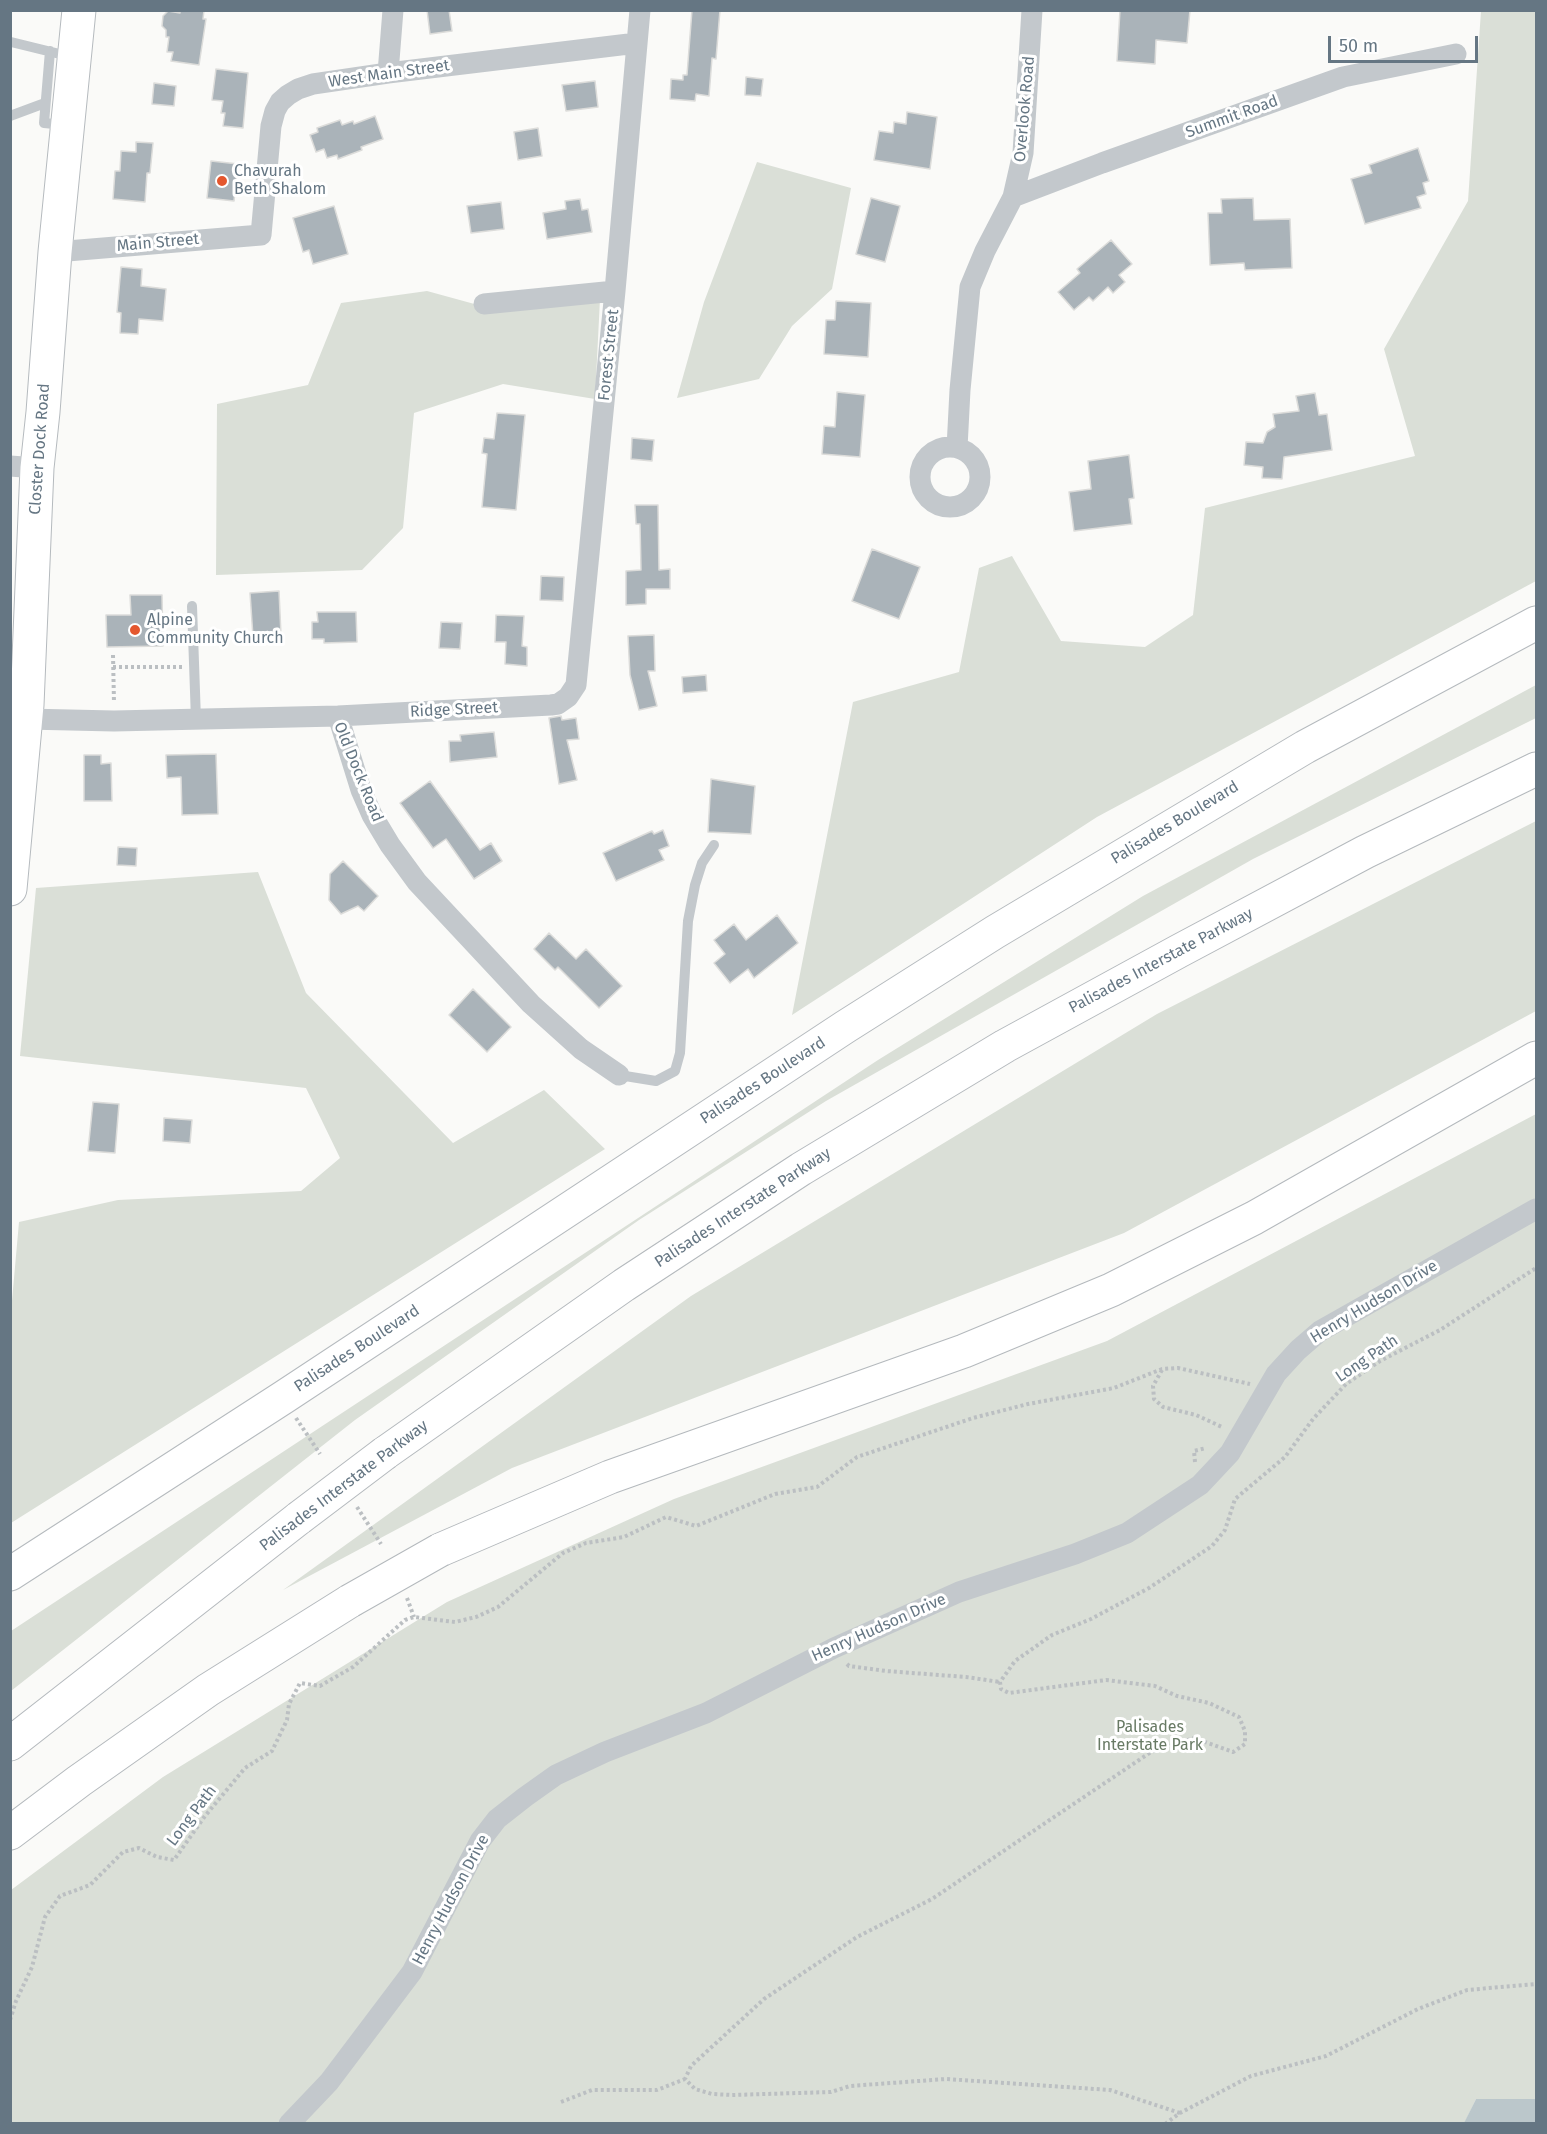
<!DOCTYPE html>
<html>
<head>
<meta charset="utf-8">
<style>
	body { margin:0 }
	#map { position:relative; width:1547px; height:2134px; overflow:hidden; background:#fafaf8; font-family:"Fira Sans",sans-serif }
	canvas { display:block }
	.frame { position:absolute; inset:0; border:12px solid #657683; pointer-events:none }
	.scale { position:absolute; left:1328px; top:36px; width:150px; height:27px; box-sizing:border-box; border:3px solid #657683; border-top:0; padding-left:8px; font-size:18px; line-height:21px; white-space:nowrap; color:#657683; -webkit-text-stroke:4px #fff; paint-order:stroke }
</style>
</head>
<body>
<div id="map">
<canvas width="1547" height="2134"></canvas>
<div class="frame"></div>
<div class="scale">50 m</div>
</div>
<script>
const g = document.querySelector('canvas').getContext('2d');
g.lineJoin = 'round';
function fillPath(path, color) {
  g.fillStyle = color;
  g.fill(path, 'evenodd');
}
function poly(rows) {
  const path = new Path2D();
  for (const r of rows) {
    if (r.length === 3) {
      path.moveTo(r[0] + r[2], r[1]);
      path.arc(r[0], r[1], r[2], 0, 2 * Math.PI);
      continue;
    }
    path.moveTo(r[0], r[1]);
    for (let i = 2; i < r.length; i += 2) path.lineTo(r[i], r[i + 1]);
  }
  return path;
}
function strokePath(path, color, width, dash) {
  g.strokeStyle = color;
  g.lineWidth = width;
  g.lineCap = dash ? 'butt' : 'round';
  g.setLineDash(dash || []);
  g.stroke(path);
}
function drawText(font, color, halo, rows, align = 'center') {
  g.font = font + ' "Fira Sans",sans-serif';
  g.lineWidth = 6;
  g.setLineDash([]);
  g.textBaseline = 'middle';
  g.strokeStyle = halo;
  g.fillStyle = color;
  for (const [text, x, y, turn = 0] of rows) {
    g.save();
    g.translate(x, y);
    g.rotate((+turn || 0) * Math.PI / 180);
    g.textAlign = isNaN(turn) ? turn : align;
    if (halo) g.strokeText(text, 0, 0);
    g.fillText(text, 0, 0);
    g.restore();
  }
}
const green = poly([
	[1481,11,1536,11,1536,581,1097,817,792,1015,853,702,959,672,979,568,1012,556,1061,641,1145,647,1193,615,1205,508,1415,456,1384,349,1468,201],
	[757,162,851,188,832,289,792,326,759,379,677,398,704,302],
	[427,291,489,308,600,299,595,399,503,384,414,413,403,528,362,570,216,575,217,404,308,385,341,303],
	[1536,685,1536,718,1253,859,826,1101,639,1220,355,1420,11,1691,11,1631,878,1060,1143,896],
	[1536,821,1536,1011,1124,1233,512,1468,283,1590,691,1296,1157,1014],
	[258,872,306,993,453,1143,544,1090,605,1149,11,1523,10,1323,19,1222,118,1200,301,1191,340,1158,306,1088,20,1056,36,888],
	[1536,1114,1536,2099,1476,2099,1464,2124,11,2124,11,1890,163,1777,447,1602,674,1499,1107,1341]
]);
const water = poly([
	[1476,2099,1536,2099,1536,2123,1464,2123]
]);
const building = poly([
	[180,10,204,10,203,19,206,19,199,65,171,61,173,52,167,52,169,37,166,37,166,30,162,26,163,16,168,11,180,13,180,10],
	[427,10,449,10,452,31,430,34,427,10],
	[692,10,720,10,716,59,712,58,709,96,696,94,695,101,670,99,671,79,683,80,683,75,687,75,692,10],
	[1120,10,1190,10,1187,43,1156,40,1155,64,1117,61,1120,10],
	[216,69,248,73,243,128,223,126,225,113,221,113,223,101,212,100,216,69],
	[746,77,763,79,761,96,745,95,746,77],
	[595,81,598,107,566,111,562,85,595,81],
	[154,83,176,86,174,106,152,104,154,83],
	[907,112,937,117,930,169,874,160,879,131,893,133,894,122,906,124,907,112],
	[375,116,383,139,361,147,362,150,338,159,337,155,327,158,324,149,316,152,310,135,318,132,317,128,340,120,342,125,353,121,354,124,375,116],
	[538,128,542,156,518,160,514,132,538,128],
	[136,142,153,143,150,173,147,173,145,202,113,199,115,171,120,171,121,151,136,152,136,142],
	[1418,148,1429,181,1423,183,1426,194,1417,197,1421,208,1365,224,1351,179,1372,173,1369,165,1418,148],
	[211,161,238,164,234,201,207,198,211,161],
	[871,198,900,206,885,262,856,254,871,198],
	[1253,198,1254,220,1290,219,1292,268,1245,270,1244,263,1210,265,1208,213,1222,213,1221,199,1253,198],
	[580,199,582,210,588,209,592,232,547,239,543,213,566,209,565,201,580,199],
	[501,202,504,229,471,233,467,206,501,202],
	[334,206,348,254,313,264,309,250,303,252,293,218,334,206],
	[1111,240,1132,264,1119,275,1125,282,1113,293,1108,287,1093,301,1089,297,1074,310,1058,292,1080,273,1077,269,1111,240],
	[121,267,142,269,141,286,166,289,163,321,139,319,138,334,120,333,121,313,117,312,121,267],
	[836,301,871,303,868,357,824,354,826,320,835,320,836,301],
	[837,392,865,395,860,457,822,454,824,426,835,427,837,392],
	[1315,393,1319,415,1327,414,1332,450,1284,457,1282,479,1262,478,1263,467,1244,465,1246,442,1263,443,1267,432,1275,427,1273,414,1299,411,1296,396,1315,393],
	[497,413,525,415,516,510,482,507,487,454,482,453,484,438,494,439,497,413],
	[632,438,654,440,652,461,631,459,632,438],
	[1129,455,1134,498,1129,499,1132,524,1074,531,1069,492,1091,489,1088,461,1129,455],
	[635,505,658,505,659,570,670,569,670,589,646,589,646,604,626,605,626,571,641,570,640,524,636,524,635,505],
	[872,549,920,567,899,619,852,601,872,549],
	[541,576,564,577,563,601,540,600,541,576],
	[279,591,281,635,253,637,250,593,279,591],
	[130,595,162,595,163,646,107,647,106,615,131,615,130,595],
	[317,612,356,612,357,642,324,643,324,639,312,639,312,622,318,622,317,612],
	[496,615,524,616,522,646,527,647,527,666,505,664,506,642,495,642,496,615],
	[441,622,462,623,460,649,439,648,441,622],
	[654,635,655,671,648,671,657,706,639,710,630,675,628,636,654,635],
	[706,675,707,691,683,693,682,677,706,675],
	[561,716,562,720,576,718,579,739,567,740,577,780,559,784,549,718,561,716],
	[494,732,497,757,450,762,449,741,461,741,460,735,494,732],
	[216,754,218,814,182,815,181,777,167,778,166,755,216,754],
	[84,755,101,755,101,764,111,763,112,801,84,801,84,755],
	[711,779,755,786,751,834,708,832,711,779],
	[430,781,480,850,491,843,502,861,474,879,446,839,433,848,400,803,430,781],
	[663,830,669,846,659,850,664,860,616,881,603,853,652,831,654,834,663,830],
	[118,847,137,848,136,866,117,865,118,847],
	[343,861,378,896,364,911,358,906,341,914,329,900,330,874,343,861],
	[777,915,798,943,754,978,748,969,730,983,714,963,725,954,714,940,734,924,746,940,777,915],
	[549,933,576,959,586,949,622,986,599,1008,558,967,555,970,534,949,549,933],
	[473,989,511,1027,487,1052,449,1015,473,989],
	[93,1102,119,1104,115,1153,88,1151,93,1102],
	[164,1118,192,1120,190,1143,163,1141,164,1118]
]);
const path = poly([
	[113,655,114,703],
	[113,667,182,667],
	[1162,1370,1153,1386,1154,1399,1163,1407,1196,1415,1222,1427],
	[296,1418,320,1454],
	[1195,1462,1194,1451,1206,1448],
	[357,1507,381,1544],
	[407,1598,414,1617],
	[847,1664,849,1666,886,1671,966,1677,1000,1682],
	[10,2020,16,2001,32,1967,45,1917,60,1896,90,1885,123,1852,139,1848,157,1857,174,1860,205,1816,245,1768,272,1751,287,1720,289,1704,300,1683,320,1686,353,1667,405,1620,414,1617,455,1622,476,1617,498,1607,563,1553,586,1543,624,1537,666,1517,696,1526,775,1494,817,1487,857,1457,973,1418,1028,1404,1114,1388,1162,1369,1178,1368,1250,1384],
	[561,2102,592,2090,657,2090,685,2079],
	[1180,2113,1110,2090,946,2079,850,2086,831,2092,732,2095,712,2094,695,2089,685,2079,691,2066,764,1999,857,1937,932,1899,1151,1752,1194,1738,1233,1752,1245,1744,1245,1731,1239,1717,1209,1703,1177,1696,1155,1686,1106,1680,1009,1693,1001,1689,1000,1682,1015,1661,1052,1635,1091,1619,1149,1588,1212,1546,1225,1530,1235,1499,1285,1457,1313,1419,1346,1384,1380,1361,1440,1330,1536,1268],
	[1165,2124,1180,2113,1251,2076,1326,2056,1418,2009,1467,1990,1536,1984]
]);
const lane = poly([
	[11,42,72,57],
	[50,51,44,123,65,125],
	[10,116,45,103],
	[192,606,196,720],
	[619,1075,656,1081,675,1071,680,1053,688,921,695,885,702,863,714,845]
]);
const street = poly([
	[388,73,393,10],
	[1013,197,1102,163,1343,77,1456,54],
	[55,252,261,235,271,126,275,111,280,102,288,95,298,89,313,84,388,73,637,43],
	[484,304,615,291],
	[950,477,30],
	[957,448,960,390,970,287,985,251,1013,197,1023,153,1032,10],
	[10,466,37,468],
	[338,716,361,790,372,815,390,845,417,882,531,1004,581,1049,619,1075],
	[26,719,114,721,338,716,551,705,558,704,568,697,576,685,615,291,640,10],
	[289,2124,329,2082,412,1972,480,1841,497,1819,525,1797,556,1775,605,1752,706,1713,834,1648,959,1592,1075,1554,1127,1533,1200,1485,1230,1453,1276,1374,1298,1350,1320,1331,1536,1209]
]);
const primary = poly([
	[10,889,27,705,37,468,43,412,55,252,79,10],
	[10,1574,284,1397,845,1027,995,932,1305,747,1536,623]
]);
const highway = poly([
	[385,1453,624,1285,801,1169,1005,1046,1179,951,1365,852,1536,769],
	[440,1550,610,1477,964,1351,1111,1290,1254,1218,1536,1058],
	[10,1744,299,1518],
	[10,1833,79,1781,208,1690,350,1601]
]);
const highwayBridge = poly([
	[299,1518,385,1453],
	[350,1601,440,1550]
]);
const markers = [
	[222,181,6,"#e4572e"],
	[135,630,6,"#e4572e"]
];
const streetNames = [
	["West Main Street",389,74,-8],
	["Overlook Road",1025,109,-85],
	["Summit Road",1232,117,-20],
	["Main Street",158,243,-5],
	["Forest Street",609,355,-84],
	["Closter Dock Road",40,449,-86],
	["Ridge Street",454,710,-3],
	["Old Dock Road",358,772,68],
	["Palisades Boulevard",1175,823,-31],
	["Palisades Interstate Parkway",1161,961,-28],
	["Palisades Boulevard",763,1081,-33],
	["Palisades Interstate Parkway",743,1208,-33],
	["Henry Hudson Drive",1374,1302,-31],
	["Palisades Boulevard",357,1349,-33],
	["Long Path",1367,1359,-34],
	["Palisades Interstate Parkway",344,1486,-37],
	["Henry Hudson Drive",879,1628,-24],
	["Long Path",192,1816,-53],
	["Henry Hudson Drive",451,1900,-62]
];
const poiNames = [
	["Chavurah",234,172],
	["Beth Shalom",234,190],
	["Alpine",147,621],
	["Community Church",147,639]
];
const parkNames = [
	["Palisades",1150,1728],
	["Interstate Park",1150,1746]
];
fillPath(green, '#dadfd7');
fillPath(water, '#bbc7cb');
fillPath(building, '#aab3b9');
strokePath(building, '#dcdcda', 1.5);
strokePath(primary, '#b5babe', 35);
strokePath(highway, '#b4b9bd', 35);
strokePath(path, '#bbbfc2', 4, [3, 3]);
strokePath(lane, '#c3c8cc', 10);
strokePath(street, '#c3c8cc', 21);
strokePath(primary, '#fff', 33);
strokePath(highway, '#fff', 33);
strokePath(highwayBridge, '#b4b9bd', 35, []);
strokePath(highwayBridge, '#fff', 33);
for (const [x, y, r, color] of markers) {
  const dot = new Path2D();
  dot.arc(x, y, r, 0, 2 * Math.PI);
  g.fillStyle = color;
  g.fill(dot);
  strokePath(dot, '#fff', 2);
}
drawText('16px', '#657683', '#fff', streetNames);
drawText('16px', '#657683', '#fff', poiNames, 'left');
drawText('16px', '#687a64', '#fff', parkNames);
</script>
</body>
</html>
